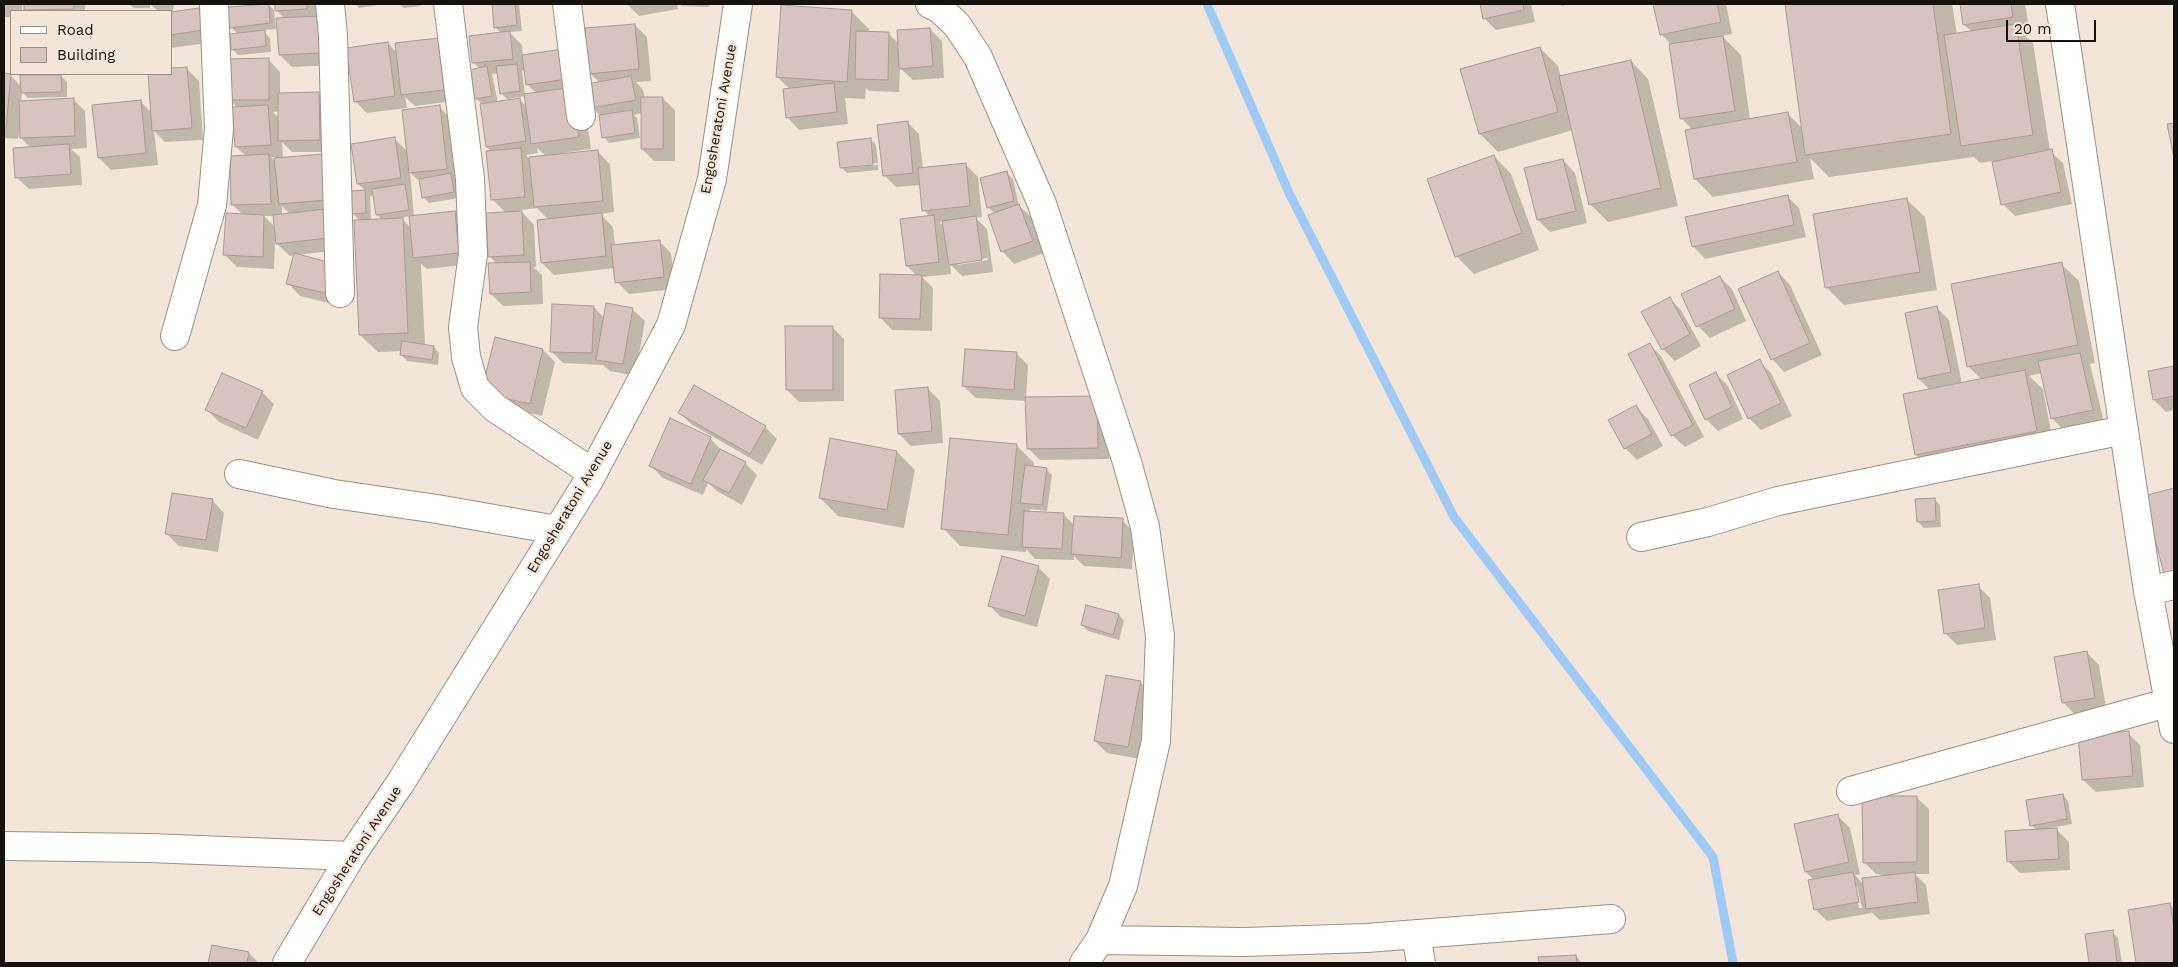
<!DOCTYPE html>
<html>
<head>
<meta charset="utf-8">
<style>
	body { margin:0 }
	#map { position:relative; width:2178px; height:967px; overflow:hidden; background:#f1e6d9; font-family:"Work Sans",sans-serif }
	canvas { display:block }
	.frame { position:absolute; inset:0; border:5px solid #16120e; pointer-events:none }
	.legend { position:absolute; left:10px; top:10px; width:162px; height:65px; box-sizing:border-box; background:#f1e6d9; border:1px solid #999188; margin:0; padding:6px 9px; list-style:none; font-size:15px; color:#16120e }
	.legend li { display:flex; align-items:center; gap:10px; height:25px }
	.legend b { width:25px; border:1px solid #999188 }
	.scale { position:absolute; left:2006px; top:20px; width:90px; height:22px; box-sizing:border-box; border:2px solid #16120e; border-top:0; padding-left:6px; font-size:15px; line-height:18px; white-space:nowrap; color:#16120e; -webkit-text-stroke:4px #f1e6d9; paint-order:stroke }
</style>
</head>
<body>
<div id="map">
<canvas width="2178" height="967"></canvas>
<div class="frame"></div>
<ul class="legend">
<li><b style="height:6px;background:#fff"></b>Road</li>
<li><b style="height:14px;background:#d7c4c1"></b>Building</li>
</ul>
<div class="scale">20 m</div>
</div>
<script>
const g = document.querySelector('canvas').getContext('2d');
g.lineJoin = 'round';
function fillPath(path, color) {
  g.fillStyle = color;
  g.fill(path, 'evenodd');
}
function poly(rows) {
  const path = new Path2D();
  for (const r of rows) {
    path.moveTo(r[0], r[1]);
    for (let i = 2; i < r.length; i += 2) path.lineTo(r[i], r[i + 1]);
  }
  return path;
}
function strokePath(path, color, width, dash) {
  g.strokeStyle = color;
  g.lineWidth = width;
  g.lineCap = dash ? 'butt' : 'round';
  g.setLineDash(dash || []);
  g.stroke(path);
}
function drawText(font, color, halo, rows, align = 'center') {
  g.font = font + ' "Work Sans",sans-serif';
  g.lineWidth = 4.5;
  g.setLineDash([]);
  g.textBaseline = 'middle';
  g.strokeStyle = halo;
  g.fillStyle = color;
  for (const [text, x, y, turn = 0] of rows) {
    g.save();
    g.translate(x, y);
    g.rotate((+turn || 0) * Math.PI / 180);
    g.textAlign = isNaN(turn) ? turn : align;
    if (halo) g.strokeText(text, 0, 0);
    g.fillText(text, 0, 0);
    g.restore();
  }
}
const shadow = poly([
	[4,4,22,4,22,11,11,11,11,17,4,17],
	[25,4,85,4,85,11,27,11],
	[129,4,174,4,173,11,157,10,150,4,150,8,134,8],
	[268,4,274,10,276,29,262,30,270,38,271,52,238,55,232,49,238,34,231,27,229,8],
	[276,4,318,4,332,65,292,67,280,55,285,19,277,11],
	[355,4,384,4,359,8],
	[399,4,421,4,421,6,404,8],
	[493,4,519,4,522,31,509,32,522,45,523,56,562,50,584,100,591,149,562,153,562,155,598,152,610,164,614,212,600,214,613,227,615,246,659,241,671,253,675,289,629,294,617,282,615,268,554,275,542,263,549,220,537,208,520,210,534,225,536,267,533,267,542,275,543,304,503,306,491,294,497,264,489,256,506,213,493,200,492,152,487,147,481,104,476,98,480,69,474,63,502,34,495,27],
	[525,70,528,85,536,93,525,95,522,71],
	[498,73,501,93,507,99,526,96,527,107,520,100,498,103,492,74],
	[537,148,546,156,529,158,526,155,538,153],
	[627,4,677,4,678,9,639,16],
	[680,4,709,4,709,7,682,6],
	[1481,4,1531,4,1535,22,1496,30,1484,18],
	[1560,4,1571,4,1562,6],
	[1655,4,1726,4,1732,34,1722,36,1741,55,1750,120,1788,114,1803,129,1786,4,1952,4,1957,35,1972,32,1964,25,1961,4,2025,4,2030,35,2025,36,2033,43,2050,151,2063,163,2072,204,2015,216,2003,204,1993,161,1980,163,1974,157,1829,177,1810,158,1814,179,1713,197,1695,179,1693,130,1681,118,1672,45,1661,34],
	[199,9,211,21,215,42,171,48,171,13],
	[851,11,869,29,869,33,888,33,899,44,930,29,942,41,944,78,913,80,900,68,899,92,869,91,866,88,865,99,845,98,848,124,799,130,787,117,790,89,777,77],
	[635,25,647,37,651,81,636,82,643,90,645,98,662,98,675,110,675,161,654,161,642,149,642,113,634,115,637,118,640,138,609,143,604,137,601,116,592,108,600,83,590,73],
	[438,40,450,52,455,101,415,106,405,97,407,108,367,113,355,101,388,43,398,54],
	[1540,48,1558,66,1561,77,1631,61,1648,79,1678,206,1608,222,1590,204,1573,130,1498,152,1480,134],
	[268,59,280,72,280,94,318,94,330,106,331,152,292,152,282,142,283,158,323,155,340,250,297,255,332,264,337,305,300,296,288,283,295,255,290,256,275,242,274,269,237,267,225,255,243,215,232,204,246,156,236,147,238,108,230,100],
	[279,111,279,118,273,112],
	[271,157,276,157,276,163],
	[282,206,287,211,290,215,282,215],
	[264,216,274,216,276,228],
	[187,69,199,81,203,140,165,142,154,131,158,165,111,170,99,158,140,101,152,113,149,74,171,74],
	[4,75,10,75,22,87,61,76,67,82,67,97,28,98,22,92,21,102,73,99,85,111,87,148,71,149,80,157,82,185,29,189,16,177,31,148,21,138,21,123,18,139,4,138],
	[439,107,452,119,459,198,429,203,423,197,421,183,410,172,414,217,455,212,467,224,471,264,427,269,421,264,425,346,434,347,439,353,438,365,407,361,401,355,402,351,378,352,360,335,360,221,352,213,351,192,366,191,358,184,395,139,408,152],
	[374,195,377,215,382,220,371,221,370,196],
	[410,216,411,228,401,218],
	[907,122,919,134,923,169,966,165,978,177,982,217,976,218,987,229,993,272,962,276,950,264,951,274,922,277,933,288,932,331,892,330,880,317,917,276,907,266,930,217,924,210,921,185,896,187,884,175],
	[944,221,945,227,939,222],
	[988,258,988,260,958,265,958,262],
	[870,139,876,145,878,163,845,166,845,168,878,165,878,170,847,173,841,167],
	[1494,156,1511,174,1539,250,1474,274,1456,256],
	[1563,160,1575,173,1587,223,1550,232,1538,220],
	[1007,173,1013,179,1019,206,1031,217,1044,253,1014,264,1002,251,995,214,988,207],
	[1787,196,1799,208,1806,237,1705,259,1693,246],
	[1907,200,1925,217,1937,290,1844,305,1826,287],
	[2061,264,2079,281,2095,363,2090,364,2104,422,2064,431,2052,418,2042,373,2029,376,2043,389,2054,448,1934,473,1916,455,1905,395,1930,390,1919,379,1906,314,1937,308,1949,320,1962,384,1982,380,1968,366],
	[1778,272,1790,285,1822,355,1784,372,1772,359],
	[1720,277,1732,289,1746,321,1710,338,1698,326,1683,294],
	[1669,298,1681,310,1701,346,1675,361,1663,349],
	[594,307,605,319,632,309,645,321,635,376,610,371,603,365,563,363,551,351],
	[832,327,844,339,844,401,799,402,787,390],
	[496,339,543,350,555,362,542,416,494,404],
	[1649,344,1661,356,1704,437,1685,447,1672,435],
	[1016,353,1028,365,1026,399,1109,410,1109,459,1040,460,1028,448,1027,401,976,398,963,386],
	[1759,361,1771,373,1792,416,1761,430,1749,418],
	[2174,368,2174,410,2166,412,2154,400,2150,372],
	[1715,373,1728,386,1743,419,1718,431,1706,419],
	[928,389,940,401,943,443,911,446,899,434],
	[262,392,274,404,258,440,219,422,207,410],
	[1636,407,1648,419,1663,446,1637,460,1625,448],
	[679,412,765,427,777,439,762,465,691,424],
	[710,438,722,451,745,463,757,475,742,505,717,491,708,483,703,495,663,478,651,466],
	[1016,445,1034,463,1034,468,1046,469,1052,475,1047,511,1030,509,1029,512,1063,514,1074,525,1122,520,1134,532,1132,569,1084,566,1074,556,1074,560,1035,559,1026,549,1026,552,960,546,943,528],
	[897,452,915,470,904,528,838,516,820,498],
	[2174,490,2174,582,2145,497],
	[1934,499,1940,505,1941,527,1924,528,1918,522],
	[212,500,224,513,218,552,179,546,167,534],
	[1038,567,1050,579,1037,627,1001,617,989,605],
	[1978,586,1990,598,1996,640,1957,645,1945,633],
	[1119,615,1124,621,1119,640,1088,631,1082,625],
	[2087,653,2099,665,2106,709,2075,715,2063,702],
	[1140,682,1152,695,1140,759,1107,753,1095,741],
	[2128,733,2140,745,2144,787,2096,792,2083,780],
	[2063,795,2068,801,2072,824,2050,828,2057,830,2069,842,2070,870,2020,873,2008,861,2037,831,2032,825],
	[1916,797,1929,809,1929,874,1915,874,1926,885,1930,914,1880,920,1871,912,1871,913,1827,921,1815,909,1815,881,1806,872,1795,825,1838,816,1850,828,1860,874,1855,875,1864,885,1889,876,1876,874,1864,862],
	[1855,886,1857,886,1862,908,1859,908],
	[2170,904,2174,909,2174,963,2137,963,2129,911],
	[2112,932,2118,938,2122,963,2091,963,2087,935],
	[212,946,249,953,259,963,209,963],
	[1576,956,1582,963,1540,963,1540,958]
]);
const stream = poly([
	[1207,4,1290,195,1454,517,1713,857,1733,963]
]);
const building = poly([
	[24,4,74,4,74,9,24,10,24,4],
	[269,4,270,23,230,28,228,7,269,4],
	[275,4,307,4,307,9,275,11,275,4],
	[492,4,515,4,517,25,494,28,492,4],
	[1480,4,1523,4,1524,10,1483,19,1480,4],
	[1653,4,1717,4,1721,22,1660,35,1653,4],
	[1785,4,1933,4,1951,134,1805,155,1785,4],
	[1960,4,2011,4,2013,17,1963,25,1960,4],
	[781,5,852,10,847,82,776,77,781,5],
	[199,8,203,30,171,35,171,12,199,8],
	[319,16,321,53,279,55,276,18,319,16],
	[635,24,639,69,588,74,585,28,635,24],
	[2016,24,2033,135,1961,146,1944,35,2016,24],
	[930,28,933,66,899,69,897,30,930,28],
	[265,30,266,46,231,50,230,34,265,30],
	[510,31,513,59,472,63,469,36,510,31],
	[856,31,889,32,888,80,855,79,856,31],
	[1723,36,1735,111,1680,119,1669,44,1723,36],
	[438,38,444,90,401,95,395,43,438,38],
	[388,42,395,96,354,102,346,48,388,42],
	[1540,47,1558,112,1479,134,1460,69,1540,47],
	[563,49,567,79,526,85,522,55,563,49],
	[269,58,269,100,229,100,228,59,269,58],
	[1631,60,1661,188,1589,205,1559,76,1631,60],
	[517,64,520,91,500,94,496,66,517,64],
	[487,66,492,96,474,99,469,70,487,66],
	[187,67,192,128,152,131,148,74,171,74,171,68,187,67],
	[4,73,11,74,6,128,4,128,4,73],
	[20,75,61,75,62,92,21,93,20,75],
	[631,76,636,100,591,108,587,84,631,76],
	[834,83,837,112,786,118,783,89,834,83],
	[573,87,579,137,531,144,524,94,573,87],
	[319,92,320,140,278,141,278,93,319,92],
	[641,97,663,97,663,149,641,149,641,97],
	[74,98,75,136,20,138,19,101,74,98],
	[520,98,526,141,486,147,480,104,520,98],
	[141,100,146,153,98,158,92,105,141,100],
	[268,105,271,145,235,147,232,107,268,105],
	[440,105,447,169,409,173,402,110,440,105],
	[632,110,635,133,602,138,599,115,632,110],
	[1788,112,1797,162,1694,179,1685,130,1788,112],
	[908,121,913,173,883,176,877,125,908,121],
	[2174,123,2174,158,2167,124,2174,123],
	[395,137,401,178,357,184,351,144,395,137],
	[871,138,873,165,840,168,837,142,871,138],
	[69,144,71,174,15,178,13,148,69,144],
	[521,148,525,197,491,200,486,151,521,148],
	[2052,149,2061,192,2001,205,1992,162,2052,149],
	[598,150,603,201,534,207,529,157,598,150],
	[269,154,271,204,231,205,230,156,269,154],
	[324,154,327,200,279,204,274,158,324,154],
	[1494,155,1522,233,1455,257,1427,179,1494,155],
	[1563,159,1576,211,1537,220,1524,168,1563,159],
	[966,163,970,206,922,211,918,168,966,163],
	[1007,171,1014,201,987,208,980,178,1007,171],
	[451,173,454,192,422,198,419,179,451,173],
	[405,184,409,210,376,215,372,189,405,184],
	[365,190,366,213,351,214,350,191,365,190],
	[1788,195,1794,225,1692,247,1685,217,1788,195],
	[1907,198,1920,272,1825,288,1813,214,1907,198],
	[1019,204,1033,241,1001,252,988,215,1019,204],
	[325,209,328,238,276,244,273,215,325,209],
	[455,211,459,253,413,258,409,216,455,211],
	[522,211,524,255,488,257,486,213,522,211],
	[226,213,264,215,263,257,223,255,226,213],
	[602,213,606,256,541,263,537,220,602,213],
	[934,215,939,262,906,266,900,219,934,215],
	[976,216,982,260,949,265,942,221,976,216],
	[403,218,408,333,359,335,354,220,403,218],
	[660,240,664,277,615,283,611,245,660,240],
	[294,253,332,263,325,293,286,284,294,253],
	[530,262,531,292,490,294,488,263,530,262],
	[2062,262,2078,345,1967,367,1951,284,2062,262],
	[1778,271,1810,343,1771,360,1738,289,1778,271],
	[880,274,922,275,920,319,879,318,880,274],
	[1720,276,1735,309,1696,327,1681,294,1720,276],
	[1670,297,1690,334,1662,350,1641,312,1670,297],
	[606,303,633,308,623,364,596,360,606,303],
	[552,304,594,306,592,353,550,352,552,304],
	[1937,306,1951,372,1918,379,1905,313,1937,306],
	[785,326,833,326,833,390,786,390,785,326],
	[495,337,543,349,530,404,481,393,495,337],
	[402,341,434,346,432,360,400,355,402,341],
	[1650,343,1693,425,1671,436,1628,354,1650,343],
	[965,349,1017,352,1014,390,962,386,965,349],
	[2080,353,2093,410,2051,419,2038,361,2080,353],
	[1760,359,1781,403,1748,419,1727,375,1760,359],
	[2174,366,2174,396,2153,400,2148,371,2174,366],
	[2025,370,2037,431,1915,455,1903,394,2025,370],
	[1716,372,1732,407,1705,420,1689,385,1716,372],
	[222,373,263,391,246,428,205,410,222,373],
	[694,385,766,426,750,454,678,413,694,385],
	[928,387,932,431,898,434,895,390,928,387],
	[1097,396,1098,448,1027,449,1025,397,1097,396],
	[1636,405,1652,434,1624,449,1608,420,1636,405],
	[670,418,711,437,691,484,649,466,670,418],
	[830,438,897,451,887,510,819,498,830,438],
	[950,438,1017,444,1008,535,941,529,950,438],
	[720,449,746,462,729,493,703,480,720,449],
	[1025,465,1047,468,1042,505,1020,503,1025,465],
	[2174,488,2174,571,2164,574,2144,496,2174,488],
	[172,493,213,499,206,540,165,534,172,493],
	[1935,498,1936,521,1917,522,1915,499,1935,498],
	[1024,511,1064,513,1062,549,1022,547,1024,511],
	[1074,516,1123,518,1121,558,1071,554,1074,516],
	[1002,556,1039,566,1025,616,988,606,1002,556],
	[1979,584,1985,628,1944,634,1938,590,1979,584],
	[1086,605,1119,614,1113,635,1081,625,1086,605],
	[2087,651,2095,698,2062,703,2054,657,2087,651],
	[1106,675,1141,681,1128,747,1094,741,1106,675],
	[2129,731,2133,776,2082,780,2078,736,2129,731],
	[2063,794,2067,819,2030,826,2026,800,2063,794],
	[1862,796,1917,796,1917,862,1863,863,1862,796],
	[1838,814,1849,862,1805,872,1794,824,1838,814],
	[2057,828,2059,859,2007,862,2005,831,2057,828],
	[1853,872,1859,902,1814,910,1808,880,1853,872],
	[1915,872,1918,902,1866,909,1862,878,1915,872],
	[2170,903,2174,929,2174,963,2136,963,2128,910,2170,903],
	[2113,930,2117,963,2089,963,2085,934,2113,930],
	[212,945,249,952,247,963,208,963,212,945],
	[1576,955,1577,963,1539,963,1538,957,1576,955]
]);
const minor = poly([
	[330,4,333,36,340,293],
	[448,4,470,179,473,254,463,327,466,357,475,388,495,408,593,473],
	[567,4,581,116],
	[930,4,940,9,957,25,978,57,1042,204,1127,462,1145,527,1160,636,1156,741,1123,886,1100,940,1084,963],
	[2060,4,2148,591,2174,729],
	[175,336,212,205,219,129,214,4],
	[239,474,334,494,437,509,557,530],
	[1641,537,1708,522,1778,501,2124,430],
	[2148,591,2174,585],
	[1851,791,2174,701],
	[4,846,149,848,351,856],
	[1416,934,1421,963],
	[1100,940,1244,942,1367,938,1611,919]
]);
const tertiary = poly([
	[287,963,351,856,401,782,589,480,671,325,712,179,738,4]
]);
const streetNames = [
	["Engosheratoni Avenue",719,119,-80],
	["Engosheratoni Avenue",570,507,-59],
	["Engosheratoni Avenue",357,851,-57]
];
fillPath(shadow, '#0003');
strokePath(stream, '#a0caf3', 9);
fillPath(building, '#d7c4c1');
strokePath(building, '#ab9997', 1);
strokePath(minor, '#9b9185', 30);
strokePath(tertiary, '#9b9185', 30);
strokePath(minor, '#fff', 28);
strokePath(tertiary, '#fff', 28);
drawText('14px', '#16120e', '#f1e6d9', streetNames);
</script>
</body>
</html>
